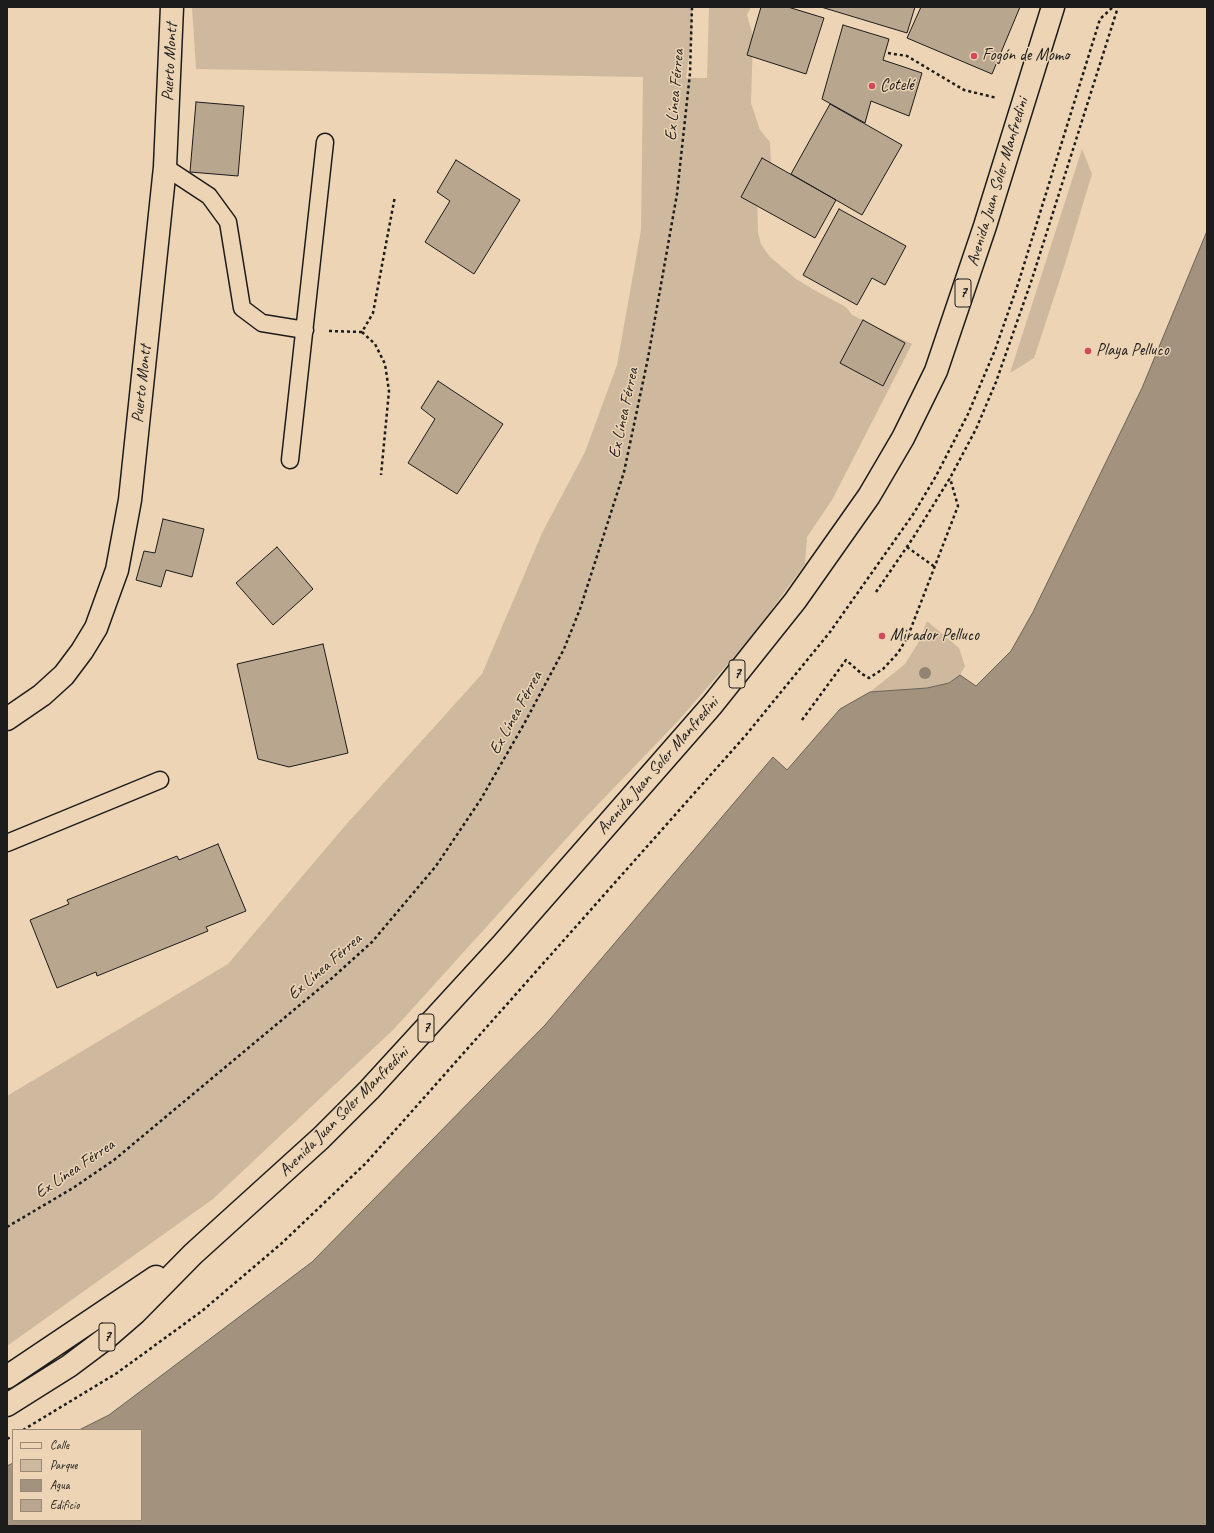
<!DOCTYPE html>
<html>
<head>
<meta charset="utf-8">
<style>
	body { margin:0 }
	#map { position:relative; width:1214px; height:1533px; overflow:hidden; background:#ecd4b4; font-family:Caveat,sans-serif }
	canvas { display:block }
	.frame { position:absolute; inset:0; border:8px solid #1c1c1c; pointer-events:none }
	.legend { position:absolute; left:12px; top:1429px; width:130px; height:92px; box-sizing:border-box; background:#ecd4b4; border:1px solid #998a77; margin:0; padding:5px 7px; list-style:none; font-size:12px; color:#1c1c1c }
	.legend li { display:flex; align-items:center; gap:8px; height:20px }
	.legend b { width:20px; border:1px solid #998a77 }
</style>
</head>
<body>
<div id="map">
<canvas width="1214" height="1533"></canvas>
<div class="frame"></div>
<ul class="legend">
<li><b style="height:5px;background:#ecd4b4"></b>Calle</li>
<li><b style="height:11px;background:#ceb99e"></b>Parque</li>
<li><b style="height:11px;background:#a2927e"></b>Agua</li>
<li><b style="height:11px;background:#b8a68f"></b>Edificio</li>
</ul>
</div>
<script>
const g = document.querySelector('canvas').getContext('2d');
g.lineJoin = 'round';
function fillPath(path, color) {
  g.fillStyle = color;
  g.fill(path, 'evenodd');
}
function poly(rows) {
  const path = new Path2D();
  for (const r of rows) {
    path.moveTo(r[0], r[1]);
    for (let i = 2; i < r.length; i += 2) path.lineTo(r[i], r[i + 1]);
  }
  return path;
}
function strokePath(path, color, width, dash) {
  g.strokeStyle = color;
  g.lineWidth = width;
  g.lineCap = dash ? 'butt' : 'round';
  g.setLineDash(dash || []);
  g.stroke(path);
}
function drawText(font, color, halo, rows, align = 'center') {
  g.font = font + ' Caveat,sans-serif';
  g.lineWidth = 3;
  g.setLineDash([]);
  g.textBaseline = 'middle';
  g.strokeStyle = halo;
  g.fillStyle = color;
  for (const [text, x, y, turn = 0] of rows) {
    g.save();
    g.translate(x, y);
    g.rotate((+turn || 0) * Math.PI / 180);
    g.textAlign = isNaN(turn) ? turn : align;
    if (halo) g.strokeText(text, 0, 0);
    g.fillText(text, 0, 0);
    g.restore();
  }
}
const green = poly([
	[192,7,692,7,692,34,686,78,707,78,709,7,751,7,747,15,753,36,751,103,760,130,770,142,771,163,757,191,758,233,761,244,769,256,796,279,814,290,846,307,852,315,912,344,832,500,807,537,805,564,753,635,679,720,584,819,394,1029,213,1199,7,1346,7,1096,228,964,344,827,482,674,542,533,585,452,617,365,641,230,643,77,196,69],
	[1082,149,1092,174,1064,267,1034,358,1010,373],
	[927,621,959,648,965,666,960,675,949,683,927,688,870,692,905,664,920,640]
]);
const water = poly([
	[1207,231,1207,1526,7,1526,7,1466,13,1463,13,1520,141,1520,141,1430,79,1430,109,1415,312,1262,545,1025,773,757,787,770,840,709,870,692,927,688,949,683,960,675,976,686,1011,651,1033,612,1142,388,1207,231]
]);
const building = poly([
	[761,7,788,7,824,18,806,74,747,55,761,7],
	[821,7,915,7,907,33,821,7],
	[921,7,1020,7,992,74,907,38,921,7],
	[843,25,889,39,883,60,922,73,909,116,871,101,865,123,822,99,843,25],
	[196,102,244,106,238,176,190,172,196,102],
	[830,104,902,145,862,215,791,174,830,104],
	[762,158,836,200,815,238,741,197,762,158],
	[456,160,520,200,474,274,425,242,450,201,437,192,456,160],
	[839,209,906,246,885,285,872,278,857,305,803,275,839,209],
	[863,320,905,343,883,386,840,363,863,320],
	[438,381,503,424,457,494,408,463,435,419,421,408,438,381],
	[163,519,204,529,192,577,166,570,161,587,136,580,144,551,155,553,163,519],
	[277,547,313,589,273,625,236,583,277,547],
	[323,644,348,753,289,767,258,759,237,664,323,644],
	[218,844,246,911,206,927,208,931,97,976,96,972,57,988,30,920,69,904,67,900,177,856,179,860,218,844]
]);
const path = poly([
	[888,53,907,56,964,90,997,98],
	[329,331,362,332,373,313,395,196],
	[362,332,375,344,385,364,389,391,381,475],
	[907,547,935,567],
	[876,592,913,538,950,478,976,429,996,382,1032,279,1118,7],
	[802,720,846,660,862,674,869,678,883,669,898,653,908,636,958,506,950,478],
	[7,1227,73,1188,114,1160,331,979,372,942,436,866,481,799,524,724,564,649,580,609,624,472,648,358,677,194,690,73,692,7],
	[23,1430,117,1373,202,1311,282,1243,366,1163,746,735,830,632,914,513,936,476,968,414,995,350,1018,284,1100,19,1113,7],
	[7,1439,13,1436]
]);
const service = poly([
	[165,167,209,196,228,222,242,308,262,323,305,330],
	[290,460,325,142],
	[7,843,160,780]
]);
const minor = poly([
	[7,719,42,695,64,675,82,651,96,628,117,570,130,500,165,167,172,7]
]);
const trunk = poly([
	[7,1377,156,1277],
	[7,1405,69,1366,105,1339,135,1313,193,1254,321,1138,369,1090,501,946,712,705,795,601,869,496,903,438,936,371,985,226,1053,7]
]);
const trees = [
	[925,673]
];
const markers = [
	[974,56,4,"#d1495b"],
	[872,86,4,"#d1495b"],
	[1088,351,4,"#d1495b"],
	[882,636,4,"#d1495b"]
];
const shields = [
	[963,293,16],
	[737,674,16],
	[426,1028,16],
	[107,1337,16]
];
const shieldNames = [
	["7",963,293],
	["7",737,674],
	["7",426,1028],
	["7",107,1337]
];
const poiNames = [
	["Fogón de Momo",982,56],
	["Cotelé",880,86],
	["Playa Pelluco",1096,351],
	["Mirador Pelluco",890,636]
];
const streetNames = [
	["Puerto Montt",170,62,-87],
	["Ex Línea Férrea",675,95,-85],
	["Avenida Juan Soler Manfredini",998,182,-73],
	["Puerto Montt",142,384,-84],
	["Ex Línea Férrea",624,413,-78],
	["Ex Línea Férrea",516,713,-61],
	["Avenida Juan Soler Manfredini",658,766,-49],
	["Ex Línea Férrea",325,967,-41],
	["Avenida Juan Soler Manfredini",344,1112,-45],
	["Ex Línea Férrea",75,1169,-34]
];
fillPath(green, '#ceb99e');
fillPath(water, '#a2927e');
strokePath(water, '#6c6357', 1);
fillPath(building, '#b8a68f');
strokePath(building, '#1c1c1c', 1);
strokePath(service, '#1c1c1c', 19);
strokePath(minor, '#1c1c1c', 25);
strokePath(trunk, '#1c1c1c', 25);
strokePath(path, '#1c1c1c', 2.5, [3, 3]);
strokePath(service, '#ecd4b4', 16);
strokePath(minor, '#ecd4b4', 22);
strokePath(trunk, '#ecd4b4', 22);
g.fillStyle = '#928472';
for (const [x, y] of trees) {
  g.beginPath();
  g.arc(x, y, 6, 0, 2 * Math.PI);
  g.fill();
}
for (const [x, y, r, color] of markers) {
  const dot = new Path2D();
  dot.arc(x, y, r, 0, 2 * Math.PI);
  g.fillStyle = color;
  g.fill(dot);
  strokePath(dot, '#ecd4b4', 1.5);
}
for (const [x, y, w] of shields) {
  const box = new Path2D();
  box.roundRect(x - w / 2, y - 14, w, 28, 3);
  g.fillStyle = '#ecd4b4';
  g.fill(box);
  strokePath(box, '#1c1c1c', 1);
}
drawText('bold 16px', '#1c1c1c', null, shieldNames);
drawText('17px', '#1c1c1c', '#ecd4b4', poiNames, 'left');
drawText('17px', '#1c1c1c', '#ecd4b4', streetNames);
</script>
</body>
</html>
